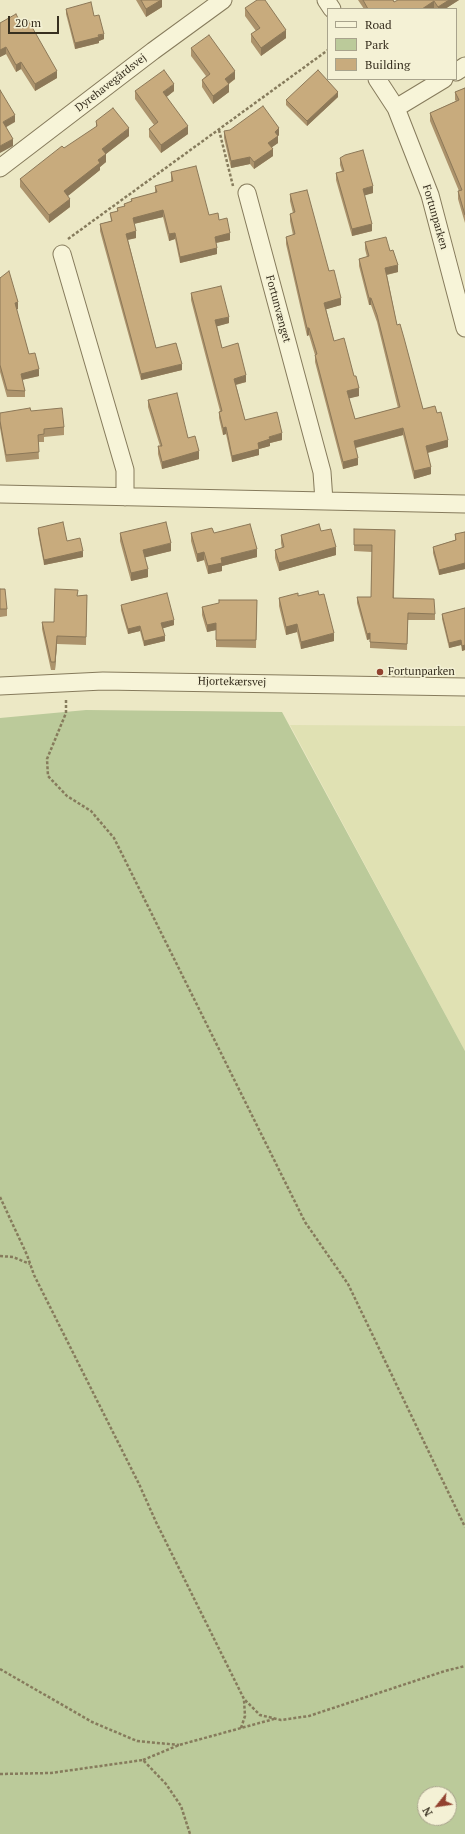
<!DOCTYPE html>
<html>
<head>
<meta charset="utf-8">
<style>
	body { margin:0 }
	#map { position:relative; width:465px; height:1834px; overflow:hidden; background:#ece8c5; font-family:"PT Serif",serif }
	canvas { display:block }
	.legend { position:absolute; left:327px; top:8px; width:130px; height:72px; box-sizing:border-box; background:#f4f1d5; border:1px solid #a8a38c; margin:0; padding:5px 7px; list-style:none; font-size:12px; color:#372f1f }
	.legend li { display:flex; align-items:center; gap:8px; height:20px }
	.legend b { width:20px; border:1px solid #a8a38c }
	.north { position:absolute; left:417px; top:1786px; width:40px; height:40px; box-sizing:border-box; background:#f4f1d5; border:1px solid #a8a38c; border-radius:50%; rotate:240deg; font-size:11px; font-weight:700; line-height:16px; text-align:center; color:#372f1f }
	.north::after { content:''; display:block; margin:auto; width:14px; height:18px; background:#92422f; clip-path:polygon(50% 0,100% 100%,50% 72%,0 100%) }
	.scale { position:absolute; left:8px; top:16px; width:51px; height:18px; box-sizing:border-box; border:2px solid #372f1f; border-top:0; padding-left:5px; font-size:12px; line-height:14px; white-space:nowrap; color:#372f1f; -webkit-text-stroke:3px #f4f1d5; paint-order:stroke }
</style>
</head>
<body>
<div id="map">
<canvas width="465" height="1834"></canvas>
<ul class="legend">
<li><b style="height:5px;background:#f7f4d8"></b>Road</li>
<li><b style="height:11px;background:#bbca9a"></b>Park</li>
<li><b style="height:11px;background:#c8ab7d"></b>Building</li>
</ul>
<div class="north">N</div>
<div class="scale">20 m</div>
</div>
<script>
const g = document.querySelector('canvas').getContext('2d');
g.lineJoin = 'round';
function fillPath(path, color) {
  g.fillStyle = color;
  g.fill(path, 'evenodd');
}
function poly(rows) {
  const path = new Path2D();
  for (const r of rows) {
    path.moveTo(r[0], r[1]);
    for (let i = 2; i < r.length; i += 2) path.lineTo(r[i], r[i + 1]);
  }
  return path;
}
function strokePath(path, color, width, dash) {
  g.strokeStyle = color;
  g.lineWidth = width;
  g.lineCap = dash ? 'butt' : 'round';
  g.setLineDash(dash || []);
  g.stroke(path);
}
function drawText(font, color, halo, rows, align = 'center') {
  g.font = font + ' "PT Serif",serif';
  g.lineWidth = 3;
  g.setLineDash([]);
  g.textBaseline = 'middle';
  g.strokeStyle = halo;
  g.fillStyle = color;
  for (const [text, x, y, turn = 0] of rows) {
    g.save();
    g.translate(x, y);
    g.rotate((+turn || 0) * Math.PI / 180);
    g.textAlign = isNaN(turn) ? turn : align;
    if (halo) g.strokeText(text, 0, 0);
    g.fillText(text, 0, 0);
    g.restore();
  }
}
const farmland = poly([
	[290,725,465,726,465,1051]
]);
const green = poly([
	[86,710,282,712,465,1051,465,1834,0,1834,0,718],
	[425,1794,449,1794,449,1818,425,1818]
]);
const path = poly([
	[219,130,233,186],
	[68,239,328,50],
	[66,700,66,713,47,759,48,776,67,796,91,811,114,838,305,1222,348,1284,465,1527],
	[0,1197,27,1255,34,1275,139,1484,156,1522,244,1699,260,1715,281,1720,309,1716,445,1671,465,1666],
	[0,1256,13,1257,30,1264],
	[0,1669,92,1722,137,1741,179,1745],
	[241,1728,245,1716,244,1700],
	[143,1760,179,1745,274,1719],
	[0,1774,51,1773,143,1760,166,1784,181,1806,190,1834]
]);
const street = poly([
	[326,0,332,9],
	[456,72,465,66],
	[377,79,396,108,430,195,465,328],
	[396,108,444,79],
	[0,168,153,51,223,0],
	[247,193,322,472,324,501],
	[62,254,125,470,125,497],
	[0,494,465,504],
	[0,686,103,681,465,687]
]);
const wall = poly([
	[136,0,162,0,162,7,146,17],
	[358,0,393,0,394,2,459,0,445,9,435,9,434,8,433,9,364,9],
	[245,8,286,38,261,56,251,42,251,34,256,31,245,16],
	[66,9,94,16,104,39,99,41,99,43,75,49,66,14],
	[0,23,21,24,57,78,35,91,21,69,16,72,6,54,0,57],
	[191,48,235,79,229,84,229,92,213,104,202,87,202,80,206,76,191,56],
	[465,88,465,223,458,199,458,191,459,191,430,121,430,113,456,101,455,100,455,92],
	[135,91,174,91,166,97,188,134,161,153,149,137,149,129,154,125,135,99],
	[338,97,307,126,286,105,286,100],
	[96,121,129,136,106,154,106,162,100,167,100,170,68,196,70,207,49,223,20,187,20,179,96,127],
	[224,131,279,135,278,136,278,143,272,147,273,156,254,169,250,164,231,168,224,138],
	[340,158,373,193,364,195,372,231,352,236,336,180,336,173,342,171,340,165],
	[171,172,209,215,219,220,230,240,216,243,217,254,180,263,175,239,169,241,163,217,134,224,136,238,128,240,156,348,182,370,141,380,100,231,100,224,111,221,110,213,117,212,117,208,124,207,124,204,131,202,131,199,155,193,155,186,171,182],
	[290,194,329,271,341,305,326,309,334,341,359,396,349,398,355,419,398,408,377,322,371,305,369,305,359,266,359,259,367,257,365,249,365,242,390,251,398,272,387,275,397,325,423,409,437,413,448,447,428,453,431,474,414,479,403,435,356,448,358,465,343,469,315,362,315,355,309,335,307,336,286,244,286,237,293,235,290,221,290,214,293,213,290,201],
	[0,278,18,309,16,309,29,354,39,376,22,380,25,391,25,397,7,397,0,372],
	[191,293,229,323,217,326,222,348,246,382,236,385,245,420,282,440,270,443,270,446,259,449,259,455,232,462,226,434,223,435,219,418,219,412,220,411,191,300],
	[148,400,188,438,199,459,162,469,158,454,158,446,160,446,148,407],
	[31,411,64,427,64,435,44,437,44,442,38,442,39,459,6,462,0,428,0,413],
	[38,528,67,541,83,557,44,565,38,533],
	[354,529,395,530,394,598,435,614,435,620,408,620,407,650,370,648,370,639,367,640,357,603,357,597,371,597,372,552,354,551],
	[321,531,336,555,279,571,275,558,275,550,282,548,281,543,281,535],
	[465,532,465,569,439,575,433,553,433,547,455,540,455,534],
	[120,533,171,551,145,557,148,577,131,581,120,541],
	[191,533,214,533,257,557,222,566,222,571,208,574,204,560,197,562,191,541],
	[0,589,7,609,7,616,0,617],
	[87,595,86,645,57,644,55,670,51,670,42,629,42,622,54,622,78,596],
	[298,596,334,641,301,649,297,632,286,635,279,606,279,598],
	[257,600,256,648,216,647,216,630,207,632,202,615,202,607],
	[121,605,174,625,163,628,165,641,144,646,140,631,128,634,121,610],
	[465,608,465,650,462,651,461,645,449,648,442,619,442,614]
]);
const shadedWall = poly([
	[161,0,162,0,162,7,146,17,146,9],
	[449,0,459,0,445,9,438,9,438,7],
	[434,1,434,8,433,9,422,9],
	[286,30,286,38,261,56,261,48],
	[104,34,104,39,99,41,99,43,75,49,75,43],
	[6,47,6,54,0,57,0,50],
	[21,62,21,69,16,72,16,65],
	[57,71,57,78,35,91,35,84],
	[235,71,235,79,225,86,225,79],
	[174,84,174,91,163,100,163,92],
	[229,84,229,92,213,104,213,96],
	[338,92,338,97,307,126,307,121],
	[15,115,15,122,3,129,3,122],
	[188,126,188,134,161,153,161,145],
	[129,128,129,136,102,157,102,149],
	[279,128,279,135,278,136,278,143,268,150,268,143,275,132],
	[13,139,13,146,0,153,0,146],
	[273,149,273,156,254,169,254,162],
	[106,154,106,162,100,167,100,170,64,199,64,191,98,160],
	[250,157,250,164,231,168,231,161],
	[373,186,373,193,363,196,363,189],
	[70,199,70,207,49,223,49,215],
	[163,210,163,217,133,224,133,218],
	[372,224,372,231,352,236,352,229],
	[136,231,136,238,126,240,126,234],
	[175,233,175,239,169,241,169,234],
	[230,233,230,240,215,243,215,237],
	[217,248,217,254,180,263,180,257],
	[398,265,398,272,385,275,385,268],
	[341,298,341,305,324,310,324,303],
	[369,298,371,298,371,305,369,305],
	[18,302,18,309,15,310,15,303],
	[229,317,229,323,215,327,215,320],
	[307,328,309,328,309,335,307,336],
	[182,364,182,370,141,380,141,374],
	[39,369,39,376,21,380,21,374],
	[246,375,246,382,234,385,234,379],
	[359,388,359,396,347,399,347,391],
	[226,427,226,434,223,435,223,428],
	[403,428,403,435,354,448,354,441],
	[282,433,282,440,270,443,270,446,259,449,259,455,232,462,232,456,269,437],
	[448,440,448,447,426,453,426,446],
	[199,451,199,459,162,469,162,462],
	[358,458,358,465,343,469,343,462],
	[431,467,431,474,414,479,414,471],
	[171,543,171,551,143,558,143,550],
	[336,547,336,555,279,571,279,563],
	[257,549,257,557,222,566,222,571,208,574,208,566,221,558],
	[83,551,83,557,44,565,44,560],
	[204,552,204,560,197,562,197,554],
	[465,563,465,569,439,575,439,570],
	[148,569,148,577,131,581,131,573],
	[174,620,174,625,161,629,161,623],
	[216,623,216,630,207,632,207,625],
	[297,624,297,632,286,635,286,627],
	[140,626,140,631,128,634,128,629],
	[334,633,334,641,301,649,301,642],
	[370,633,370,639,367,640,367,634],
	[57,636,57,644,55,670,55,662],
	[165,636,165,641,144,646,144,641],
	[461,640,461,645,449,648,449,643],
	[465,645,465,650,462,651,462,646]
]);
const building = poly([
	[141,0,161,0,146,9,141,0],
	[257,0,265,0,286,30,261,48,251,34,260,28,245,8,257,0],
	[363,0,393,0,394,2,398,0,449,0,438,7,434,1,422,9,368,9,363,0],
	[91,2,94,16,99,15,104,34,98,35,99,37,75,43,66,9,91,2],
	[16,14,21,24,28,20,57,71,35,84,21,62,16,65,6,47,0,50,0,23,16,14],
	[209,35,235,71,225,79,229,84,213,96,202,80,210,74,191,48,209,35],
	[164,70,174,84,163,92,188,126,161,145,149,129,158,122,135,91,164,70],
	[318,70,338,92,307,121,286,100,318,70],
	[465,88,465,215,458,191,462,190,430,113,459,100,455,92,465,88],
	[0,90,15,115,3,122,13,139,0,146,0,90],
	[263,106,279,128,275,132,278,136,268,143,273,149,254,162,250,157,231,161,224,131,230,130,263,106],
	[113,108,129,128,102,149,106,154,98,160,100,163,64,191,70,199,49,215,20,179,62,146,64,148,97,126,96,121,113,108],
	[363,150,373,186,363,189,372,224,352,229,336,173,344,171,340,158,345,155,363,150],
	[196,166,209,215,218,213,219,220,227,218,230,233,215,237,217,248,180,257,175,233,169,234,163,210,133,218,136,231,126,234,156,348,176,343,182,364,141,374,100,224,112,221,110,213,118,211,117,208,125,206,124,204,132,201,131,199,157,192,155,186,173,181,171,172,196,166],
	[307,190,329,271,334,270,341,298,324,303,334,341,344,338,354,376,356,376,359,388,347,391,355,419,400,407,377,315,371,298,369,298,359,259,369,256,365,242,386,237,390,251,393,250,398,265,385,268,397,325,400,324,404,338,423,409,435,406,437,413,441,412,448,440,426,446,431,467,414,471,403,428,354,441,358,458,343,462,315,355,317,354,309,328,307,328,286,237,295,234,290,214,295,212,290,194,307,190],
	[9,271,18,302,15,303,29,354,35,353,39,369,21,374,25,391,7,390,0,365,0,278,9,271],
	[221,286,229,317,215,320,222,348,238,343,246,375,234,379,245,420,277,412,282,433,269,437,270,439,258,443,259,449,232,456,226,427,223,428,219,412,222,411,191,293,221,286],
	[177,393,188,438,195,436,199,451,162,462,158,446,162,446,148,400,177,393],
	[30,408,31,411,62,408,64,427,44,429,44,434,38,435,39,452,6,455,0,421,0,413,30,408],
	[63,522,67,541,80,538,83,551,44,560,38,528,63,522],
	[166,522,171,543,143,550,148,569,131,573,120,533,166,522],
	[250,524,257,549,221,558,222,563,208,566,204,552,197,554,191,533,212,528,214,533,250,524],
	[319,524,321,531,331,529,336,547,279,563,275,550,284,547,281,535,319,524],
	[354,529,395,530,393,598,434,599,435,614,408,613,407,644,370,642,370,633,367,634,357,597,371,597,372,545,354,545,354,529],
	[465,532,465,563,439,570,433,547,456,540,455,534,465,532],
	[0,589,5,589,7,609,0,609,0,589],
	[55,589,78,590,77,596,87,595,86,637,57,636,55,662,51,662,42,622,54,622,55,589],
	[318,591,319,595,324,594,334,633,301,642,297,624,286,627,279,598,298,593,298,596,318,591],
	[167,593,174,620,161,623,165,636,144,641,140,626,128,629,121,605,167,593],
	[219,600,257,600,256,640,216,640,216,623,207,625,202,607,219,603,219,600],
	[465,608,465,645,462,646,461,640,449,643,442,614,465,608]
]);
const markers = [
	[380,672,4,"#92422f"]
];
const streetNames = [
	["Dyrehavegårdsvej",111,83,-38],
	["Fortunparken",435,217,74],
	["Fortunvænget",278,309,75],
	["Hjortekærsvej",232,682,1]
];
const poiNames = [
	["Fortunparken",388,672]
];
fillPath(farmland, '#e0e1b3');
fillPath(green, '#bbca9a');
strokePath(street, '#867b5c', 19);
strokePath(path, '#867b5c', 2.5, [3, 2]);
strokePath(street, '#f7f4d8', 17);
fillPath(wall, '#ac936c');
fillPath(shadedWall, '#8c7858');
fillPath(building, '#c8ab7d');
strokePath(building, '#8c7858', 1);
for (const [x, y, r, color] of markers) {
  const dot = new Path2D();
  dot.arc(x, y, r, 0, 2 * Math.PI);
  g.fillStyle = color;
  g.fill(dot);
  strokePath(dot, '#f4f1d5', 1.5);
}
drawText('11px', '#372f1f', '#f4f1d5', streetNames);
drawText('11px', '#372f1f', '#f4f1d5', poiNames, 'left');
</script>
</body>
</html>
